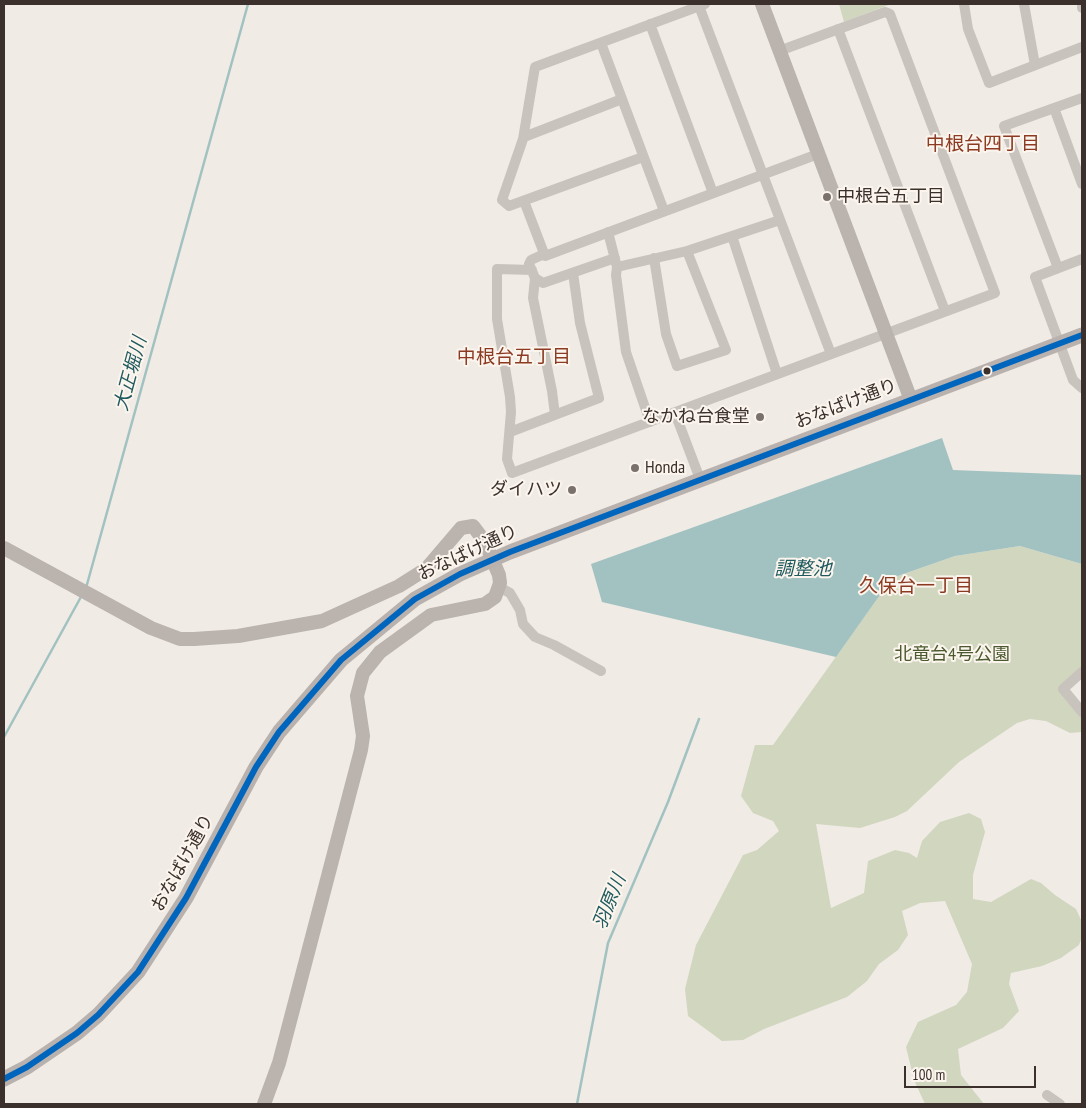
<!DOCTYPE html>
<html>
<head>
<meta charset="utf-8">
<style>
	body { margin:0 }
	#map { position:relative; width:1086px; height:1108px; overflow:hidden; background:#f0ebe5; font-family:"PT Sans Narrow",sans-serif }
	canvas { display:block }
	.frame { position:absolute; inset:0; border:5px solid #3b302b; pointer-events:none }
	.scale { position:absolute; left:904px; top:1066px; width:132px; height:22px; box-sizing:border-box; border:2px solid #3b302b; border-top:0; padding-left:6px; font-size:15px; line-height:18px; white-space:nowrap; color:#3b302b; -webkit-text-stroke:4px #fbf5ee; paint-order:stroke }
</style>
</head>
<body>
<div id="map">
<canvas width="1086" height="1108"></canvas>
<div class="frame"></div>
<div class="scale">100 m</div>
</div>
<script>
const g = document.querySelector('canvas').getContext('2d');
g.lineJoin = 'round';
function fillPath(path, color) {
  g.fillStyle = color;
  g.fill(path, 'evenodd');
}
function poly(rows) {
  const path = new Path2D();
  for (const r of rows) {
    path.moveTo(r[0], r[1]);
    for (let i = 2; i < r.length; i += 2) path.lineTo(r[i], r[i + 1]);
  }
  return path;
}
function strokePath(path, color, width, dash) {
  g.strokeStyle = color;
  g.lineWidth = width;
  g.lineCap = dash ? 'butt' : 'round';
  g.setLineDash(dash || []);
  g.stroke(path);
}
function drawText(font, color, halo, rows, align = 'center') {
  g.font = font + ' "PT Sans Narrow","Noto Sans JP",sans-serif';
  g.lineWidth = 4;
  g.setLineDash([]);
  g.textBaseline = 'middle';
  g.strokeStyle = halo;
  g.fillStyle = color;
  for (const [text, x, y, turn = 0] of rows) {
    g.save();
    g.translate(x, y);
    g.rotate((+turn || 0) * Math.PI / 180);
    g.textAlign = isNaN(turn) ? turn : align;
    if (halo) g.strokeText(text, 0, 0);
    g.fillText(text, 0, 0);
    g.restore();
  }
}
const green = poly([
	[839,4,891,4,844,22],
	[1020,546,1082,564,1082,672,1064,689,1082,712,1082,732,1070,733,1046,721,1030,719,1017,723,959,762,907,811,895,817,860,828,816,824,831,908,864,893,868,861,895,850,909,853,917,858,922,841,940,822,969,813,981,819,985,832,973,875,973,899,991,902,1031,879,1041,883,1055,895,1076,909,1082,922,1082,937,1079,945,1061,958,1042,966,1011,973,1009,984,1019,1011,1003,1028,958,1049,961,1075,984,1104,925,1104,914,1080,906,1047,918,1022,956,1005,967,992,972,964,945,901,920,903,902,911,908,935,898,950,879,964,867,981,847,997,764,1029,743,1040,722,1041,688,1016,685,989,696,945,743,855,757,850,779,831,773,821,753,813,741,796,755,745,773,745,892,578,955,556]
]);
const water = poly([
	[942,438,953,470,1082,475,1082,564,1020,546,955,556,892,578,836,657,602,602,591,564]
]);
const stream = poly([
	[86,588,248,4],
	[4,737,82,595],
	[577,1104,608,943,668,802,699,719]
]);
const street = poly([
	[964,4,968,29,989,83,1082,47],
	[1024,4,1035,65],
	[1082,4,1082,8],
	[699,6,831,354],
	[650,24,713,193],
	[838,29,945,311],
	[601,43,664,211],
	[1054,108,1082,184],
	[524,137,622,99],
	[643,157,509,206,502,200,523,139,535,67,705,4],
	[524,201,545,256,818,154],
	[608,232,617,267,616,275,626,352,650,422],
	[732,236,777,374],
	[544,254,531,260,529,264,535,278,543,283,615,258],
	[654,258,666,334,677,366,726,350,687,251],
	[1082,259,1035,277,1073,380,1082,388],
	[617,267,687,251,780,220],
	[1058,268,1004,126,1082,98],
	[532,270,497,269,497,319,510,397,511,412,507,459,512,473,995,293,890,14,885,12,779,51],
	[535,278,533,298,552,391,555,415],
	[675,413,700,479],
	[510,432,599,398,580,323,573,273],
	[499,587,510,593,520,610,523,624,535,637,554,645,601,671],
	[1082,672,1063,689,1082,712],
	[1047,1095,1060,1104]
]);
const secondary = poly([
	[762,4,911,400],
	[4,548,151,628,180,639,194,639,238,636,322,621,399,586,426,569,461,528,473,526,485,542,499,575,500,583,495,597,485,604,431,615,380,652,363,673,357,696,363,736,361,750,279,1063,264,1104]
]);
const primary = poly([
	[4,1079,27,1067,77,1033,98,1015,138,972,186,898,256,767,279,732,341,660,415,599,460,574,510,552,1082,335]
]);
const bus1 = poly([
	[4,1079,27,1067,77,1033,98,1015,138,972,186,898,256,767,279,732,341,660,415,599,460,574,510,552,1082,335]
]);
const markers = [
	[827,197,5,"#7a716c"],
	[987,371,4.5,"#3b302b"],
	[760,417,5,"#7a716c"],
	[635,468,5,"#7a716c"],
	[572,490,5,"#7a716c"]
];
const poiNames = [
	["中根台五丁目",837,197],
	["なかね台食堂",750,417,"right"],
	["Honda",645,468],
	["ダイハツ",562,490,"right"]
];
const streetNames = [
	["おなばけ通り",846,404,-21],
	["おなばけ通り",468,553,-25],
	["おなばけ通り",183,863,-61]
];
const parkNames = [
	["北竜台4号公園",952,655]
];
const neighbourhoodNames = [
	["中根台四丁目",983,145],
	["中根台五丁目",514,358],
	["久保台一丁目",916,587]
];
const waterNames = [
	["大正堀川",131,374,-75],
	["調整池",803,570],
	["羽原川",610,902,-68]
];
fillPath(green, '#d1d6bf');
fillPath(water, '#a1c2c1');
strokePath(stream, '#a1c2c1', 2.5);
strokePath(street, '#c9c3be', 10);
strokePath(secondary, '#bab3ae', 14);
strokePath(primary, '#b8b1ad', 15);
strokePath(bus1, '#0065bd', 6);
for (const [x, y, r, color] of markers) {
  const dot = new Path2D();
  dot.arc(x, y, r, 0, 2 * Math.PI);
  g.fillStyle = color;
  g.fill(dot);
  strokePath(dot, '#fbf5ee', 2);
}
drawText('18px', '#3b302b', '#fbf5ee', poiNames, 'left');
drawText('18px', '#3b302b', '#fbf5ee', streetNames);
drawText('18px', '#4a5a2e', '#fbf5ee', parkNames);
drawText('19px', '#8c3b22', '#fbf5ee', neighbourhoodNames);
drawText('italic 19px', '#1f5a5e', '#fbf5ee', waterNames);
</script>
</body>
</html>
